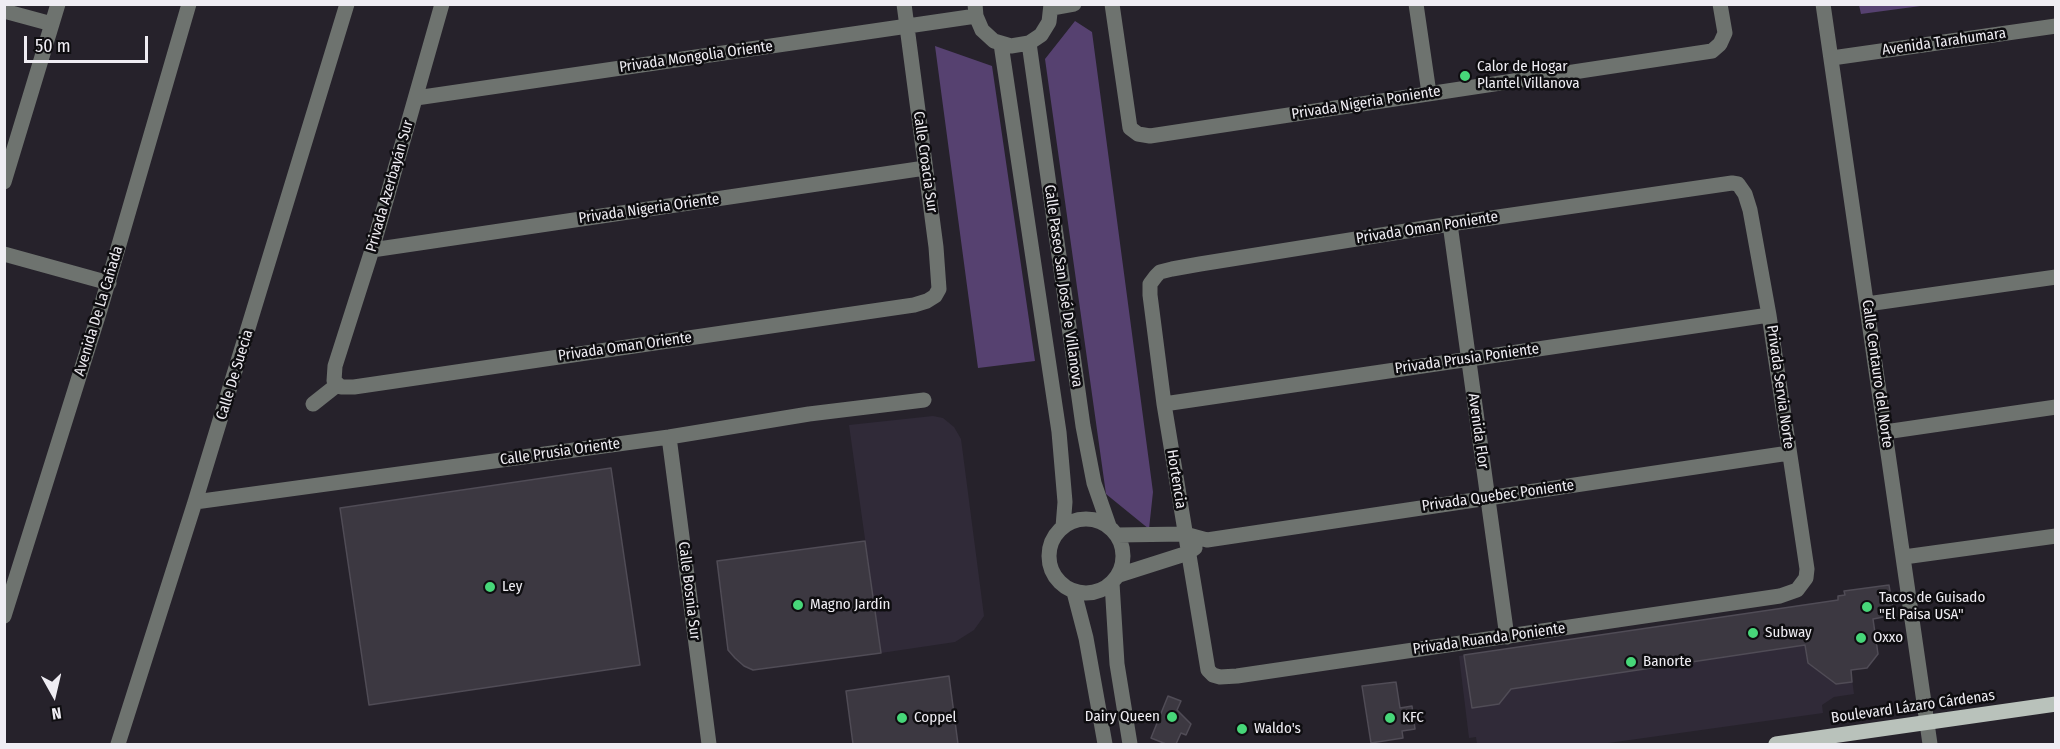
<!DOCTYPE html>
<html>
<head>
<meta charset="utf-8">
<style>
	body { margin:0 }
	#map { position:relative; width:2060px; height:749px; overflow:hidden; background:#26222b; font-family:"Fira Sans Condensed",sans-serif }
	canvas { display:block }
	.frame { position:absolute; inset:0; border:6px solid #efedf3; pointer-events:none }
	.north { position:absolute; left:24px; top:665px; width:60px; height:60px; -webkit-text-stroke:4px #0e0d10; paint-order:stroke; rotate:172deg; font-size:16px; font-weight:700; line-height:24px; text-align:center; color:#efedf3 }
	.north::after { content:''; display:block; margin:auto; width:21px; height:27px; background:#efedf3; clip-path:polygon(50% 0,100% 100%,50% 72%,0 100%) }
	.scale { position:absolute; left:24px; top:36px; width:124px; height:27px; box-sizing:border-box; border:3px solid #efedf3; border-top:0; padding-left:8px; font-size:18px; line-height:21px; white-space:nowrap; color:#efedf3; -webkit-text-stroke:4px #0e0d10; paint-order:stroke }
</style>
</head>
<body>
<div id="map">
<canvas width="2060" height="749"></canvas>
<div class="frame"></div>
<div class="north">N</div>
<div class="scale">50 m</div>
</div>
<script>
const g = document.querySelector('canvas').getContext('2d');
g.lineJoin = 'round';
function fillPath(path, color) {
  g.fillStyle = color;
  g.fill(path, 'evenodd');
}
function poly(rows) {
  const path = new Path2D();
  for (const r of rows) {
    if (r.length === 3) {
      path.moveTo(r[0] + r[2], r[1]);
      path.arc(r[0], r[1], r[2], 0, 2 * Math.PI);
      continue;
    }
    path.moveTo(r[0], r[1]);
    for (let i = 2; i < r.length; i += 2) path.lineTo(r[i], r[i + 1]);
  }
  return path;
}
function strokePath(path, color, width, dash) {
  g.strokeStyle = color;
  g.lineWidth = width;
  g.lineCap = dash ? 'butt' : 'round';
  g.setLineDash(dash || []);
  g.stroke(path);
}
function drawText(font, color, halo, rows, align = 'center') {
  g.font = font + ' "Fira Sans Condensed",sans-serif';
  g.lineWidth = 5;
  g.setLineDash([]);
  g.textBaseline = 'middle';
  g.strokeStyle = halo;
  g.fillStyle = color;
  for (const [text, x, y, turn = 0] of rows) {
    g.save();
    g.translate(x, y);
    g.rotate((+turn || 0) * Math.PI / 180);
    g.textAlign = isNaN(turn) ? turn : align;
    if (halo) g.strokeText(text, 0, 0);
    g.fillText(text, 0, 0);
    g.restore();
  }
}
const built = poly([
	[933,416,943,418,954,427,961,439,984,616,974,630,955,642,881,653,849,425],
	[1841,599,1854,694,1834,697,1822,705,1823,713,1601,744,1477,744,1476,737,1469,738,1459,656]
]);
const green = poly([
	[1859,5,1859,4,1928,5,1861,14],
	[1075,21,1092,32,1153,492,1149,529,1106,494,1045,59],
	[935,46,992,66,1035,361,978,368]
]);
const building = poly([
	[611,468,640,665,369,705,340,508,611,468],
	[865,541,881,653,753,670,744,666,735,658,728,650,717,561,865,541],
	[1889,585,1894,615,1873,619,1878,654,1867,668,1851,670,1852,682,1836,684,1808,663,1805,645,1511,689,1499,704,1472,708,1464,655,1838,600,1838,596,1845,595,1844,591,1889,585],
	[949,676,958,744,853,744,846,691,949,676],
	[1396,682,1400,708,1412,706,1415,729,1402,731,1403,738,1371,743,1362,686,1396,682],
	[1168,696,1181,701,1177,710,1191,724,1186,735,1181,733,1176,744,1166,744,1151,738,1168,696]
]);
const minor = poly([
	[442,4,372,250,335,366,334,381,341,387,354,387,914,305,927,301,935,296,939,289,936,247,904,4],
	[975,4,976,16,982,30,994,41,1011,46,1029,43,1041,35,1049,22,1051,4],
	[1112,4,1130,128,1138,134,1150,136,1712,51,1720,44,1725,33,1720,4],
	[1416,4,1429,93],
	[1823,4,1930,744],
	[1052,8,1074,4],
	[4,11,52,24],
	[1029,43,1083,426,1094,483,1109,526],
	[1001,44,1059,432,1065,502,1063,527],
	[1832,58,2056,26],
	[416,98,976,16],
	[4,182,58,4],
	[1732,183,1738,184,1745,194,1750,210,1769,315,1807,569,1806,578,1797,590,1780,596,1237,676,1220,677,1213,675,1208,670,1164,404,1150,295,1150,284,1156,276,1160,272,1172,269,1200,264,1450,224,1732,183],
	[1450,224,1507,637],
	[372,250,925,168],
	[4,254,109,283],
	[1867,304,2056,277],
	[313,404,337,385],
	[1164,404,1769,315],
	[1885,432,2056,407],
	[669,437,709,744],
	[195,502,669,437,809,414,924,400],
	[1086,556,37],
	[1117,535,1185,534,1207,540,1789,453],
	[1904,557,2056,536],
	[1119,575,1188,553,1195,548],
	[1112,583,1117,664,1130,744],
	[1074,592,1086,638,1105,744],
	[4,616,100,310,189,4],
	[118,744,195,502,347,4]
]);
const major = poly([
	[1776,744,2056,704]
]);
const markers = [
	[1465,76,6,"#47d779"],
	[490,587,6,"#47d779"],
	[798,605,6,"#47d779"],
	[1867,607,6,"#47d779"],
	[1753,633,6,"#47d779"],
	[1861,638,6,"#47d779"],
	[1631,662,6,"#47d779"],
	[1172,717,6,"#47d779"],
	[902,718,6,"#47d779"],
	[1390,718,6,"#47d779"],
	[1242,729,6,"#47d779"]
];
const streetNames = [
	["Avenida Tarahumara",1944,42,-8],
	["Privada Mongolia Oriente",696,57,-8],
	["Privada Nigeria Poniente",1366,103,-9],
	["Calle Croacia Sur",925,162,82],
	["Privada Azerbayán Sur",390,186,-74],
	["Privada Nigeria Oriente",649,209,-8],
	["Privada Oman Poniente",1427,228,-9],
	["Calle Paseo San José De Villanova",1063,286,82],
	["Avenida De La Cañada",99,311,-73],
	["Privada Oman Oriente",625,347,-8],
	["Privada Prusia Poniente",1467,359,-8],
	["Calle Centauro del Norte",1877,374,82],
	["Calle De Suecia",235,375,-73],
	["Privada Servia Norte",1780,387,82],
	["Avenida Flor",1478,431,82],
	["Calle Prusia Oriente",560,452,-8],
	["Hortencia",1176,479,81],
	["Privada Quebec Poniente",1498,496,-8],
	["Calle Bosnia Sur",689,591,83],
	["Privada Ruanda Poniente",1489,639,-8],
	["Boulevard Lázaro Cárdenas",1913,707,-8]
];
const poiNames = [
	["Calor de Hogar",1477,67],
	["Plantel Villanova",1477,84],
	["Ley",502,587],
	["Tacos de Guisado",1879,598],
	["\"El Paisa USA\"",1879,615],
	["Magno Jardín",810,605],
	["Subway",1765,633],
	["Oxxo",1873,638],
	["Banorte",1643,662],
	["Dairy Queen",1160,717,"right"],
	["Coppel",914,718],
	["KFC",1402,718],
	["Waldo's",1254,729]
];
fillPath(built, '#302a38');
fillPath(green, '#564170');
fillPath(building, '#3c3841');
strokePath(building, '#504c56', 1.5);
strokePath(minor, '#6e736f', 15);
strokePath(major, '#b9c2bb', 15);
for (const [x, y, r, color] of markers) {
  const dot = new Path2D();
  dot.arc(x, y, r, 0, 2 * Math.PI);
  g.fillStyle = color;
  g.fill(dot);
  strokePath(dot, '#0e0d10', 2);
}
drawText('15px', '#efedf3', '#0e0d10', streetNames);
drawText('15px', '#efedf3', '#0e0d10', poiNames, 'left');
</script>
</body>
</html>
